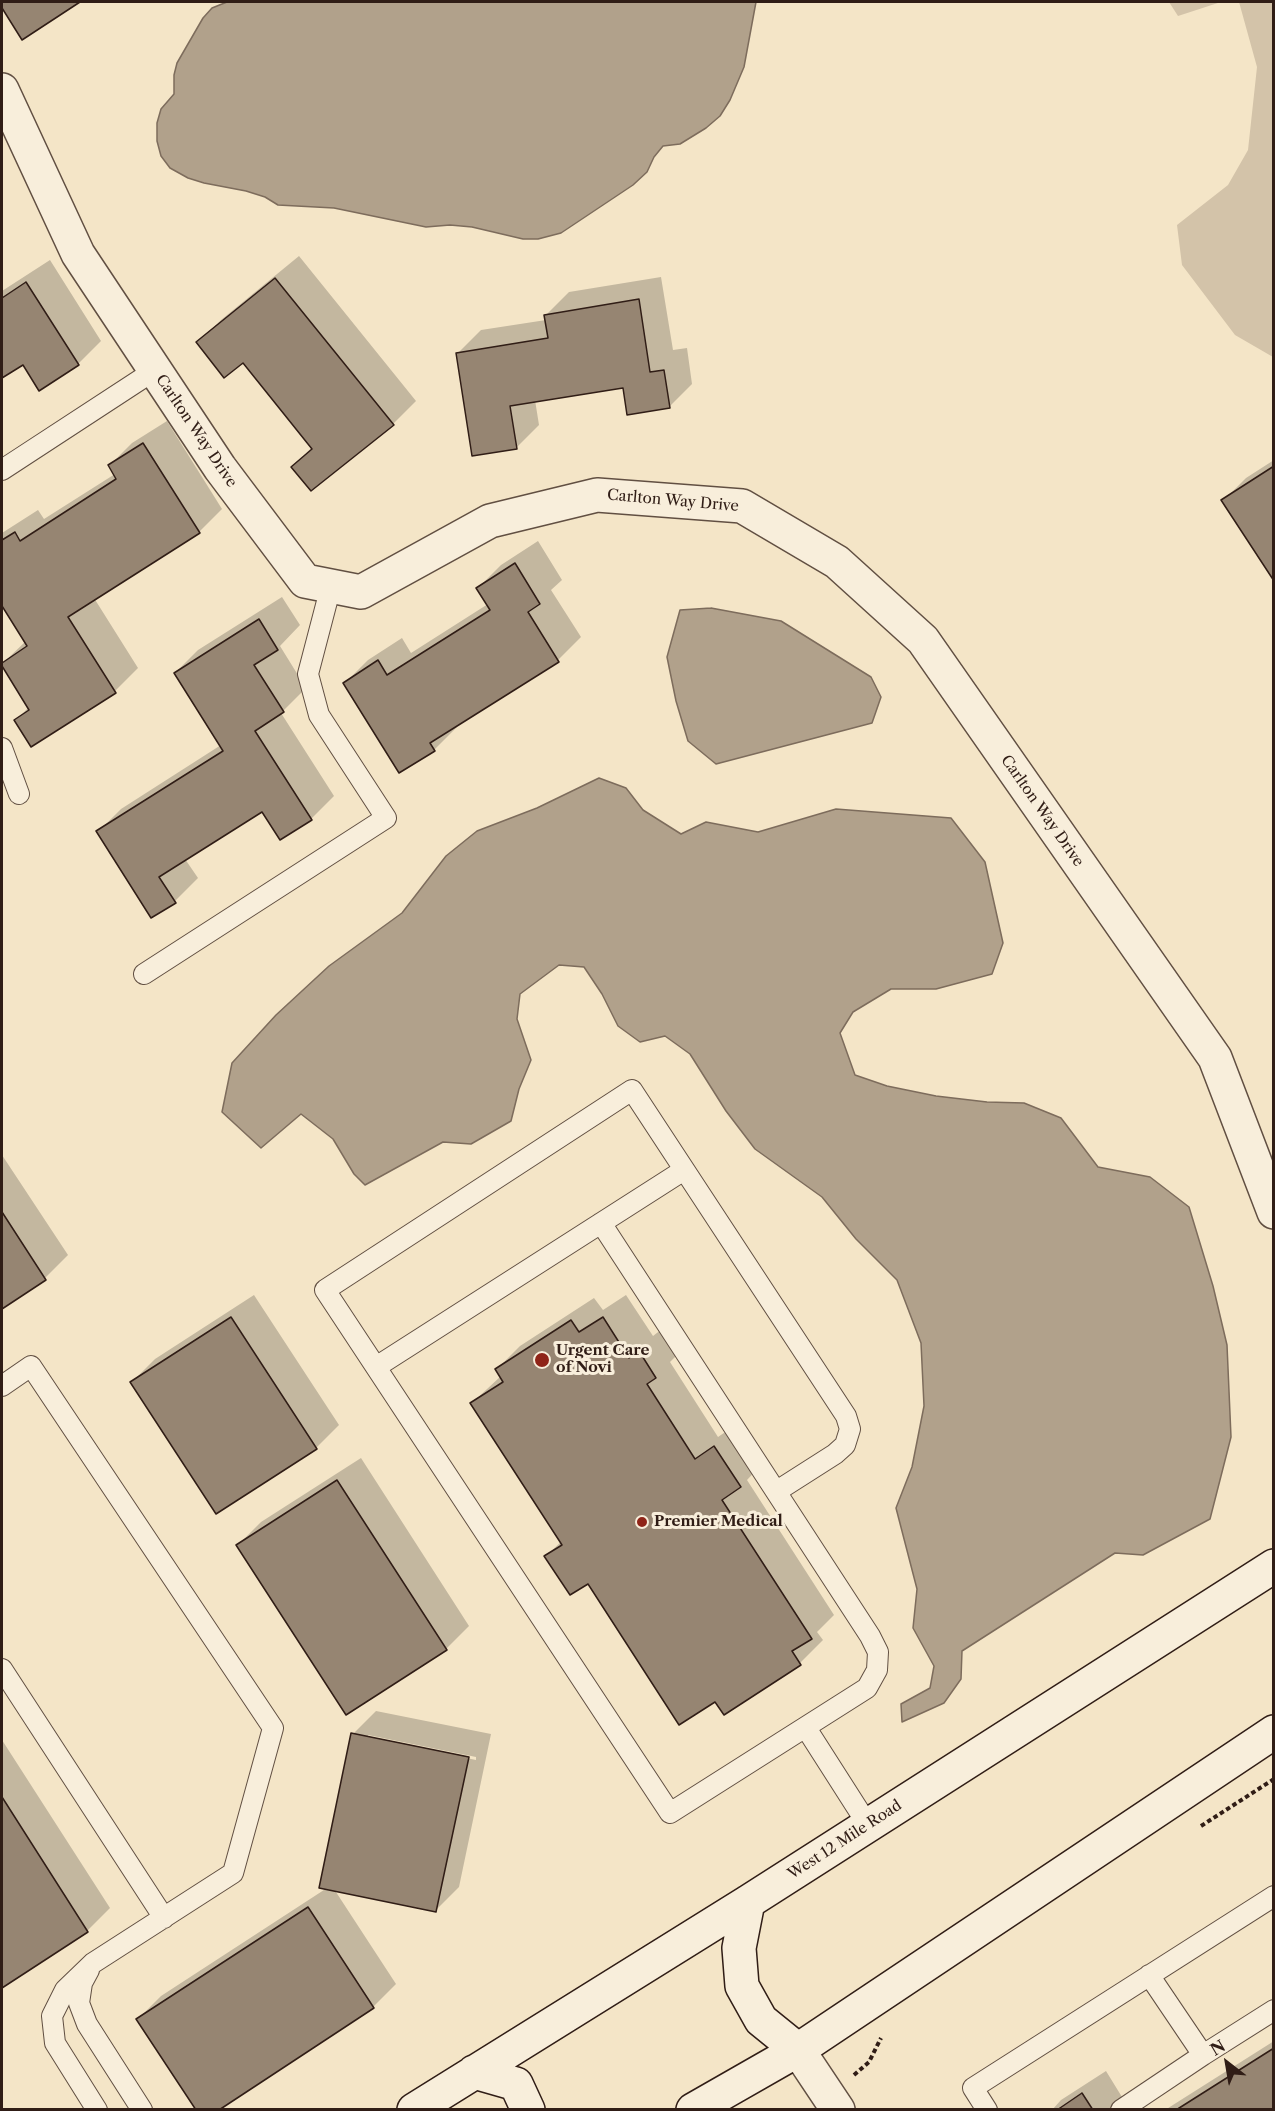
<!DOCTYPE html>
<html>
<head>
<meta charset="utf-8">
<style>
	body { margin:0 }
	#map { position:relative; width:1275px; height:2111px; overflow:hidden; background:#f4e5c7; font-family:"Libre Caslon Text",serif }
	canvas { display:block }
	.frame { position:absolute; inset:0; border:3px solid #301d16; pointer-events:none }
	.north { position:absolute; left:1197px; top:2033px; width:60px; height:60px; -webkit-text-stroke:4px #f8eedb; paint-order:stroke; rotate:329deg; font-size:16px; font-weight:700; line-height:24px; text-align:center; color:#301d16 }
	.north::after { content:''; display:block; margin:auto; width:21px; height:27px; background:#301d16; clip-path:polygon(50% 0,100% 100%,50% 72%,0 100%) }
</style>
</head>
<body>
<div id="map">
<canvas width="1275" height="2111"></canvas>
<div class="frame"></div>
<div class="north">N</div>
</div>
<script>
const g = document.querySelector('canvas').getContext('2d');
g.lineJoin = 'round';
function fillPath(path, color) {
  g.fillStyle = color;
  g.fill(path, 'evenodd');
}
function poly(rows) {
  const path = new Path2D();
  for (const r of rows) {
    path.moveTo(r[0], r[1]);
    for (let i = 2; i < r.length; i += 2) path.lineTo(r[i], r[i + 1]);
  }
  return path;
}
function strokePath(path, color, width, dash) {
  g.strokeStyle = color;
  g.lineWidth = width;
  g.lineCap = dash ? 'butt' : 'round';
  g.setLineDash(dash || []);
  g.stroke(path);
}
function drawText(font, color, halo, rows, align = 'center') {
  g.font = font + ' "Libre Caslon Text",serif';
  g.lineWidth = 6;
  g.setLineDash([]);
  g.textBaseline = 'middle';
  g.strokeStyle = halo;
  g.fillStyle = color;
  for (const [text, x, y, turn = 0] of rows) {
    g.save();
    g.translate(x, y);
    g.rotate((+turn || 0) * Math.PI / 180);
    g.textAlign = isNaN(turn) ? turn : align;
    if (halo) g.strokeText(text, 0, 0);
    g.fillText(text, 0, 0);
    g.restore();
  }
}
const green = poly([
	[1169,2,1221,2,1178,16],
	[1239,2,1273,2,1273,357,1235,335,1182,265,1177,225,1228,185,1248,150,1257,67]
]);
const water = poly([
	[227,2,756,2,744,67,730,100,720,116,706,128,680,144,663,146,654,157,647,172,633,185,561,233,538,239,523,239,472,227,450,225,426,227,334,208,278,205,265,197,246,191,204,183,188,178,170,168,161,156,157,141,157,123,161,109,174,94,174,75,177,63,203,18,212,8,227,2],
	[711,608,781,621,871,677,881,697,872,723,716,764,688,741,676,701,667,657,680,610,711,608],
	[599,778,626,788,643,810,681,834,706,822,758,832,836,809,951,818,985,862,1003,943,992,974,936,989,891,989,853,1012,840,1033,855,1075,887,1086,936,1096,987,1102,1024,1103,1061,1118,1098,1167,1150,1177,1189,1207,1213,1286,1227,1345,1231,1437,1210,1519,1143,1555,1115,1553,962,1651,961,1679,944,1703,902,1722,901,1704,930,1688,934,1666,913,1628,917,1589,896,1508,912,1467,924,1406,921,1343,897,1280,856,1239,822,1197,755,1149,726,1111,690,1054,665,1036,640,1042,618,1026,602,994,584,967,559,965,520,994,517,1019,531,1060,519,1089,511,1121,471,1144,443,1142,365,1185,354,1174,333,1139,301,1114,261,1148,222,1112,232,1063,276,1015,329,966,402,913,446,856,477,831,537,808,599,778]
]);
const shadow = poly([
	[2,2,77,2,23,38,2,5],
	[299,256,416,401,393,424,293,467,312,447,243,361,198,343,221,320],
	[50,260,101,341,78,364,23,362,2,376,2,291],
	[661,277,673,350,687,348,692,384,669,407,624,386,535,400,539,425,516,448,458,353,481,330,546,320,546,315,569,292],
	[167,421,222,509,199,532,94,598,138,668,115,691,31,744,16,720,29,707,2,664,26,641,2,603,2,533,38,510,44,519,115,474,109,466,132,443],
	[1274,460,1274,578,1223,501,1246,478],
	[538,541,562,580,551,590,581,637,558,660,456,725,457,727,434,750,400,771,345,683,368,660,402,638,411,653,488,604,478,588,501,565],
	[282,597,300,625,280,646,306,688,281,713,334,796,311,819,262,810,185,859,198,878,175,901,98,832,121,809,221,745,175,673,198,650],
	[2,1155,68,1255,45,1278,2,1307],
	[254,1295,339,1425,316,1448,132,1382,155,1359],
	[626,1295,653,1336,662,1329,678,1354,670,1362,718,1437,737,1424,763,1463,747,1480,834,1615,817,1632,823,1640,800,1663,716,1700,588,1582,546,1556,562,1541,472,1403,501,1376,497,1369,520,1346,594,1298,603,1310],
	[361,1458,469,1626,446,1649,238,1545,261,1522],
	[376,1711,491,1734,459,1887,436,1910,334,1889,396,1984,373,2007,138,2019,161,1996,327,1888,353,1734],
	[368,1735,476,1757,476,1760,368,1738],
	[2,1740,110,1908,87,1931,2,1986],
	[1274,2041,1274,2110,1165,2110],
	[1106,2071,1130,2110,1052,2110,1061,2100]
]);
const building = poly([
	[2,2,80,2,22,40,2,8,2,2],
	[275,278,394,425,311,491,291,467,312,449,243,363,224,378,196,342,275,278],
	[26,282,79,365,39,391,23,365,2,378,2,298,26,282],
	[639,299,650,372,664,370,670,408,627,415,623,388,510,406,517,449,472,456,456,353,548,338,544,315,639,299],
	[143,443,200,533,68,617,116,693,31,747,14,720,29,710,2,666,2,663,27,646,2,606,2,540,15,532,20,541,116,479,108,465,143,443],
	[1274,466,1274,581,1221,500,1274,466],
	[515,563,540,604,528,612,559,662,430,743,435,751,399,773,343,683,378,660,387,675,490,610,476,588,515,563],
	[259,619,278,650,254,665,284,712,255,731,312,820,280,840,262,812,159,877,176,903,151,918,96,831,223,751,174,673,259,619],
	[2,1212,46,1280,2,1309,2,1212],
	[231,1317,317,1449,216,1514,130,1382,231,1317],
	[603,1317,629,1358,639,1351,656,1378,647,1384,695,1459,714,1446,741,1487,722,1500,812,1639,792,1651,801,1665,724,1715,715,1702,679,1725,588,1584,570,1595,544,1556,562,1545,470,1403,503,1382,495,1369,571,1320,579,1332,603,1317],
	[337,1480,447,1650,346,1715,236,1545,337,1480],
	[351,1733,469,1757,436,1912,319,1888,351,1733],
	[2,1797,88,1932,2,1988,2,1797],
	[308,1907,374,2008,219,2110,196,2110,136,2019,308,1907],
	[1274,2048,1274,2110,1176,2110,1274,2048],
	[1082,2093,1093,2110,1057,2110,1082,2093]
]);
const path = poly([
	[1201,1826,1274,1779],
	[854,2075,869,2062,881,2038]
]);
const lane = poly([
	[2,470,155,370],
	[2,748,19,794],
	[144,974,386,818,319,715,308,674,331,586],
	[601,1223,870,1636,878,1652,877,1670,867,1688,670,1813,325,1290,632,1090,846,1416,850,1429,845,1445,835,1454,777,1491],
	[376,1367,684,1170],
	[2,1386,31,1366,273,1728,233,1873,93,1963,65,1990,52,2016,55,2043,97,2110],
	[2,1669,164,1918],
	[806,1728,868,1825],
	[89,1970,82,1983,79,2003,87,2024,142,2110],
	[1149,1975,1203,2055,1274,2010],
	[987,2110,973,2088,1274,1896],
	[1121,2110,1203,2055]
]);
const street = poly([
	[2,90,78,254,220,468,305,581,361,592,490,521,597,495,742,506,837,562,923,640,1215,1058,1274,1212],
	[798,2050,838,2110]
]);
const secondary = poly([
	[748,1902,739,1948,742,1986,761,2020,798,2050],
	[474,2072,516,2084,528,2110],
	[414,2110,748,1902,1274,1566],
	[693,2110,798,2050,1274,1732]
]);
const markers = [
	[542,1360,8,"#8f2418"],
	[642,1522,6,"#8f2418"]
];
const streetNames = [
	["Carlton Way Drive",196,431,56],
	["Carlton Way Drive",673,501,5],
	["Carlton Way Drive",1042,811,55],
	["West 12 Mile Road",845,1840,-33]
];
const poiNames = [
	["Urgent Care",556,1351],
	["of Novi",556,1368],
	["Premier Medical",654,1522]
];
fillPath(green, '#d3c3a9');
fillPath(water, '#b1a18b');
strokePath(water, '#7d6c5c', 1.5);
fillPath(shadow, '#0003');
fillPath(building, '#968572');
strokePath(building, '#301d16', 1.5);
strokePath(lane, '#614f42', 22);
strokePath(street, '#614f42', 36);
strokePath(secondary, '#301d16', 36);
strokePath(path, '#301d16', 4, [4.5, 3]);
strokePath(lane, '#f8eedb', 20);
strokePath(street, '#f8eedb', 33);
strokePath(secondary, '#f8eedb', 33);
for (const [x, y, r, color] of markers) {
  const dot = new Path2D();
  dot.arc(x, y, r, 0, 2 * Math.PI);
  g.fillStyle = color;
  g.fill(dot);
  strokePath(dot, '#f8eedb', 2);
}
drawText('15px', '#301d16', '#f8eedb', streetNames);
drawText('bold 15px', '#301d16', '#f8eedb', poiNames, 'left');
</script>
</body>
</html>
